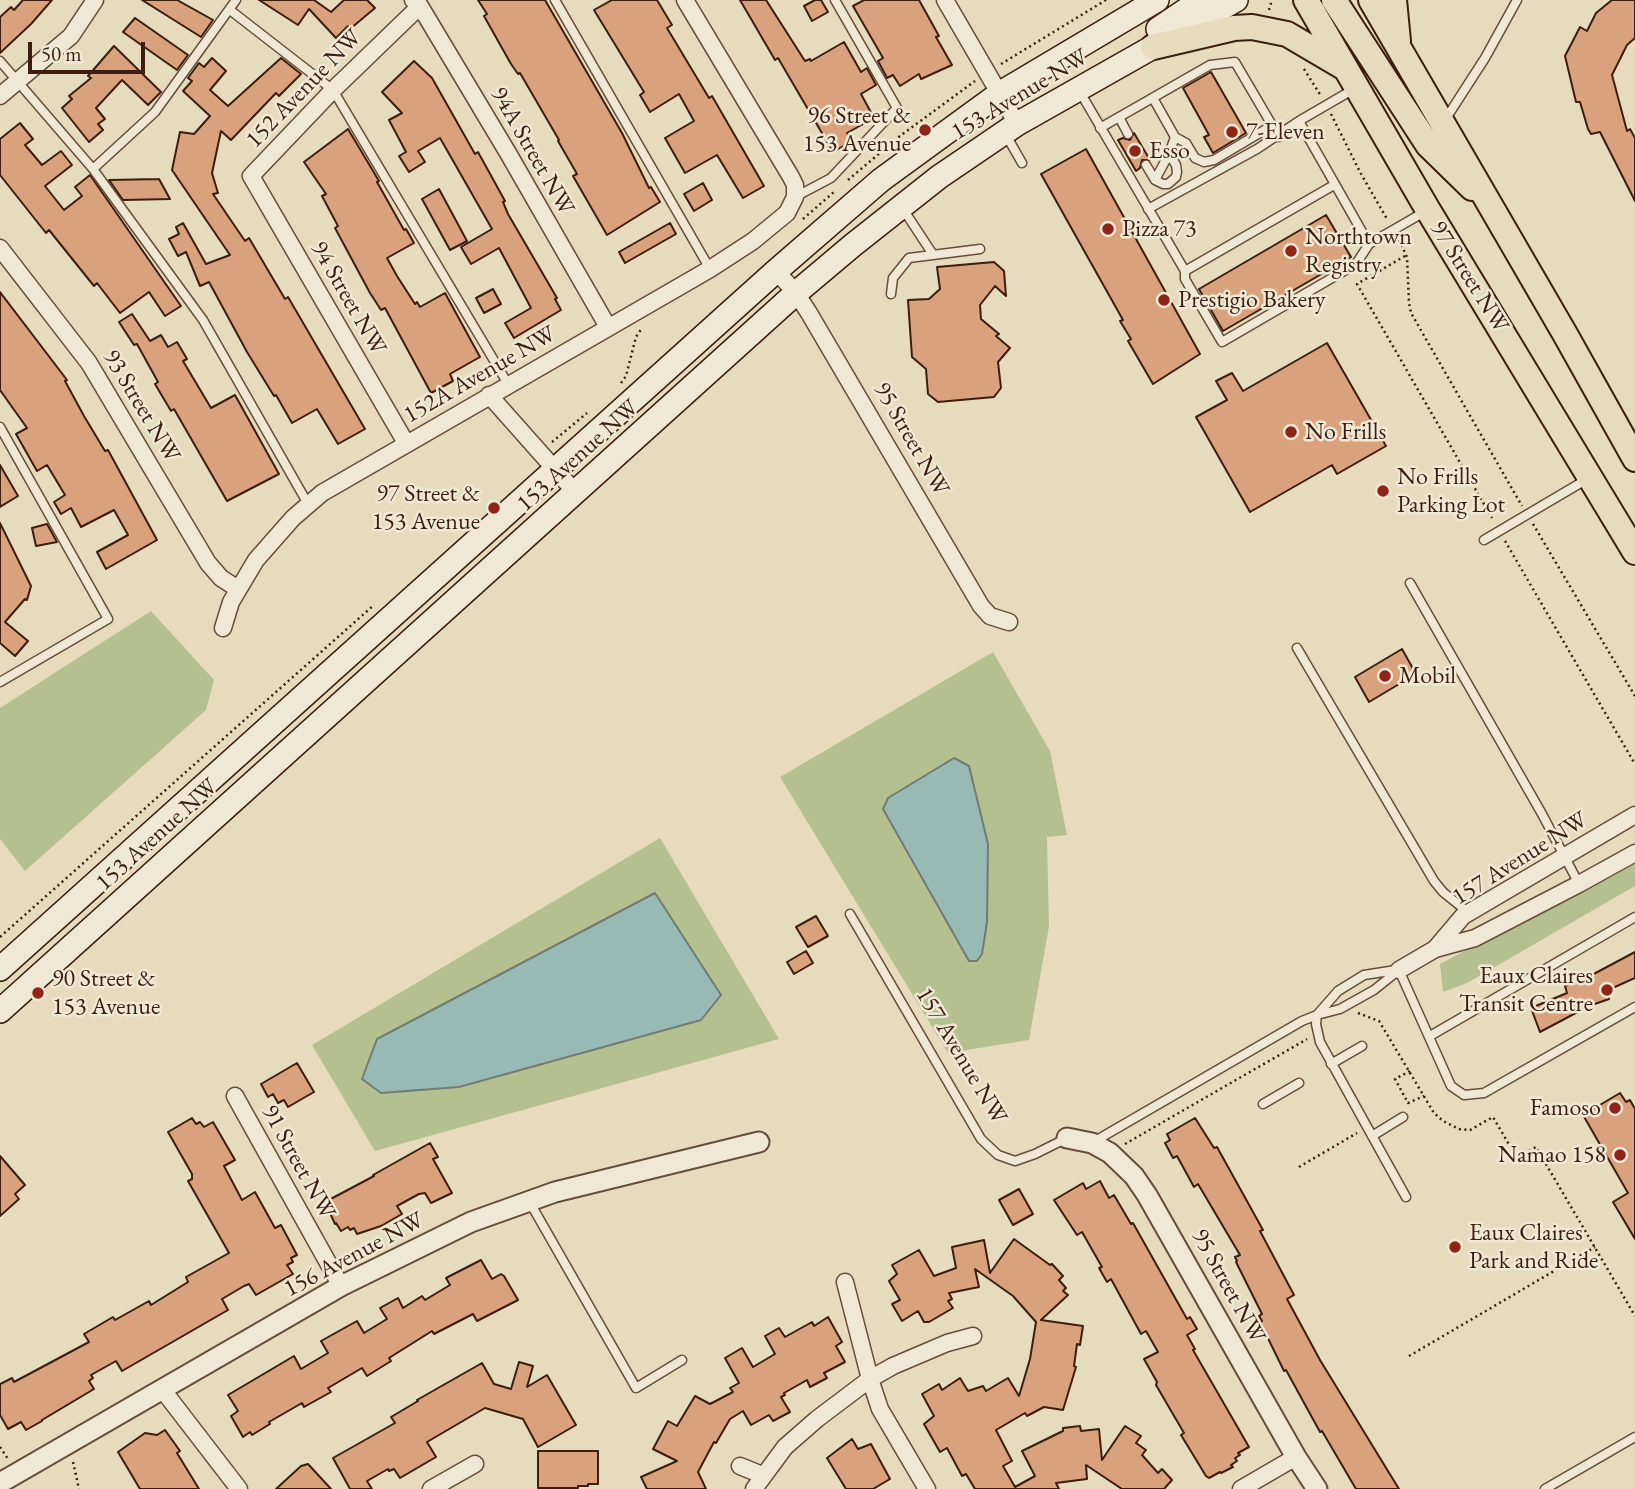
<!DOCTYPE html>
<html>
<head>
<meta charset="utf-8">
<style>
	body { margin:0 }
	#map { position:relative; width:1635px; height:1489px; overflow:hidden; background:#e6dcbd; font-family:"EB Garamond",serif }
	canvas { display:block }
	.scale { position:absolute; left:28px; top:42px; width:117px; height:32px; box-sizing:border-box; border:4px solid #3c1d0f; border-top:0; padding-left:9px; font-size:21px; line-height:24px; white-space:nowrap; color:#3c1d0f; -webkit-text-stroke:5px #efe8d4; paint-order:stroke }
</style>
</head>
<body>
<div id="map">
<canvas width="1635" height="1489"></canvas>
<div class="scale">50 m</div>
</div>
<script>
const c = document.querySelector('canvas').getContext('2d');
c.lineJoin = 'round';
function fill(path, color) { c.fillStyle = color; c.fill(path, 'evenodd'); }
const toPath = rows => new Path2D(rows.map(r => 'M' + r).join(''));
function strokePath(path, color, width, dash) { c.strokeStyle = color; c.lineWidth = width; c.lineCap = dash ? 'butt' : 'round'; c.setLineDash(dash || []); c.stroke(path); }
function drawText(font, color, halo, rows, align = 'center') {
  c.font = font + ' "EB Garamond",serif'; c.lineWidth = 5; c.setLineDash([]); c.textBaseline = 'middle'; c.strokeStyle = halo; c.fillStyle = color; for (const [text, x, y, turn = 0] of rows) {
    c.save(); c.translate(x, y); c.rotate((+turn || 0) * Math.PI / 180); c.textAlign = isNaN(turn) ? turn : align; if (halo) c.strokeText(text, 0, 0); c.fillText(text, 0, 0); c.restore();
  }
}
fill(toPath([
	[151,611,214,680,206,710,25,871,0,839,0,708],
	[993,652,1050,751,1067,835,1047,837,1049,926,1029,1040,948,1053,780,777],
	[660,838,779,1039,375,1151,312,1045],
	[1635,864,1635,886,1467,983,1443,992,1440,964,1544,909,1573,898]
]), '#b5c091');
const water = toPath([
	[954,758,969,766,988,844,987,922,982,954,977,961,969,961,883,809,888,798,954,758],
	[655,893,721,995,701,1020,459,1087,381,1093,362,1079,377,1039,655,893]
]);
fill(water, '#97bab5');
strokePath(water, '#737b73', 2);
const building = toPath([
	[23,0,52,0,31,24,0,53,0,17,11,7,14,10,23,0],
	[142,0,177,0,213,20,201,37,142,0],
	[259,0,314,0,331,12,344,0,367,0,375,8,350,29,348,26,336,38,309,9,298,25,259,0],
	[478,0,545,0,622,133,649,188,651,187,660,202,607,235,573,176,577,174,558,141,559,140,520,73,518,74,511,64,484,16,487,14,478,0],
	[612,0,657,0,672,25,667,28,709,98,712,96,764,186,743,198,717,155,685,173,665,138,694,121,679,94,650,112,640,95,644,92,594,10,612,0],
	[740,0,766,0,805,61,810,59,811,61,844,42,861,72,867,68,876,85,861,94,874,118,847,133,852,141,833,152,778,58,775,60,740,0],
	[815,0,821,0,828,12,812,21,804,6,815,0],
	[864,0,919,0,939,36,936,37,952,65,921,79,919,74,900,86,893,75,887,78,878,61,883,58,853,6,864,0],
	[1612,0,1635,0,1635,38,1627,45,1612,75,1627,131,1630,129,1635,138,1635,201,1600,132,1591,134,1588,129,1580,102,1576,102,1565,56,1580,27,1587,31,1596,13,1612,0],
	[135,18,188,55,177,70,123,32,135,18],
	[114,46,161,92,148,105,122,80,96,108,105,119,98,124,103,130,89,142,62,108,72,99,69,96,91,78,88,76,114,46],
	[212,58,226,71,210,90,228,106,281,58,301,74,279,96,276,93,231,140,221,131,212,173,218,193,213,194,245,241,249,238,285,299,288,297,365,429,338,444,317,409,292,423,276,395,274,396,247,352,209,282,200,286,186,252,178,256,169,239,179,234,176,227,183,223,206,264,230,255,172,170,180,132,194,134,210,116,183,91,192,81,188,78,199,63,204,67,212,58],
	[414,61,432,78,475,154,478,152,505,201,503,202,508,214,557,298,555,299,561,310,514,338,505,323,531,308,499,248,471,264,461,247,492,229,440,138,418,151,425,162,409,172,399,156,406,152,389,120,402,113,382,92,414,61],
	[1211,72,1246,133,1213,153,1204,137,1209,135,1183,88,1211,72],
	[20,123,33,139,25,145,42,165,61,151,72,165,45,186,64,210,82,196,75,187,90,175,181,306,165,316,149,292,120,313,97,283,94,286,49,230,46,233,0,175,0,139,20,123],
	[348,129,379,181,377,182,404,230,406,229,414,243,387,258,397,276,415,304,417,302,420,307,445,293,480,357,450,374,453,381,431,393,385,308,381,310,370,293,335,228,338,226,322,196,326,194,304,162,348,129],
	[1134,133,1150,160,1142,160,1140,168,1136,171,1118,140,1123,138,1130,140,1134,133],
	[1086,149,1200,354,1153,384,1128,341,1131,339,1120,321,1123,320,1041,174,1086,149],
	[159,179,170,199,123,200,109,180,159,179],
	[703,183,712,200,694,211,684,194,703,183],
	[439,189,467,241,450,250,422,199,439,189],
	[1326,215,1351,257,1223,331,1199,289,1326,215],
	[670,223,676,234,625,263,619,252,670,223],
	[994,262,1004,271,1006,296,995,286,980,305,981,319,999,334,996,336,1010,348,998,362,1001,388,994,397,938,402,928,394,926,369,912,357,908,300,929,299,940,289,937,267,994,262],
	[493,289,501,304,484,313,476,298,493,289],
	[0,292,67,380,65,381,84,416,105,451,108,450,157,540,106,569,97,552,128,535,114,510,81,527,71,508,61,514,54,502,65,495,47,465,37,471,16,434,27,428,0,390,0,292],
	[132,314,150,341,161,335,168,347,177,342,187,359,183,361,211,408,235,395,279,474,227,501,174,409,171,411,155,384,158,382,137,344,134,345,119,322,132,314],
	[1327,343,1386,446,1337,474,1332,465,1250,512,1196,417,1227,400,1216,381,1232,373,1243,391,1327,343],
	[0,465,18,496,0,507,0,465],
	[0,523,31,586,27,600,25,599,5,622,28,641,15,656,0,643,0,523],
	[47,524,57,542,36,546,32,528,47,524],
	[1402,649,1416,674,1369,702,1355,677,1402,649],
	[816,916,828,936,808,947,796,927,816,916],
	[806,951,813,963,794,974,787,962,806,951],
	[1635,952,1635,978,1606,991,1609,999,1589,1006,1540,1032,1531,1008,1567,993,1565,986,1588,977,1635,952],
	[297,1063,314,1092,288,1107,284,1100,278,1103,273,1094,268,1097,261,1084,297,1063],
	[1620,1093,1626,1102,1630,1100,1635,1109,1635,1239,1613,1202,1628,1193,1583,1115,1620,1093],
	[192,1118,196,1124,200,1122,204,1127,213,1122,235,1160,224,1166,242,1200,255,1192,275,1228,281,1225,297,1255,291,1258,293,1262,287,1265,293,1274,256,1295,249,1284,244,1286,222,1299,228,1310,122,1371,116,1361,91,1375,93,1378,89,1381,94,1389,42,1420,42,1421,26,1430,21,1422,8,1429,0,1415,0,1384,12,1378,14,1382,89,1342,84,1334,113,1317,115,1320,149,1301,151,1305,188,1282,186,1277,229,1253,188,1181,192,1179,192,1174,168,1132,192,1118],
	[1195,1118,1214,1148,1217,1147,1263,1230,1260,1231,1294,1295,1287,1299,1320,1360,1399,1489,1356,1489,1322,1431,1320,1432,1286,1370,1284,1371,1260,1322,1262,1321,1259,1316,1262,1314,1236,1262,1237,1261,1235,1257,1240,1255,1198,1184,1194,1187,1177,1156,1173,1158,1165,1143,1170,1140,1167,1134,1195,1118],
	[430,1143,438,1157,433,1159,452,1193,431,1203,425,1193,419,1194,397,1206,402,1214,381,1226,357,1234,354,1228,350,1230,348,1227,341,1231,336,1223,335,1224,325,1202,374,1176,373,1175,430,1143],
	[0,1156,25,1185,15,1194,19,1199,0,1216,0,1156],
	[1100,1181,1109,1198,1114,1195,1131,1224,1133,1223,1187,1319,1190,1317,1197,1329,1187,1335,1195,1349,1193,1350,1249,1447,1238,1453,1240,1455,1235,1458,1237,1461,1231,1465,1233,1467,1221,1473,1220,1472,1209,1478,1206,1476,1181,1435,1184,1433,1156,1385,1157,1382,1144,1359,1158,1352,1146,1331,1141,1334,1111,1279,1107,1282,1099,1268,1102,1267,1082,1232,1077,1235,1054,1200,1083,1183,1086,1189,1100,1181],
	[1019,1189,1033,1214,1013,1225,999,1200,1019,1189],
	[1014,1239,1050,1265,1052,1264,1063,1276,1059,1280,1066,1288,1063,1291,1068,1295,1041,1320,1083,1326,1080,1345,1077,1344,1074,1366,1076,1367,1063,1410,1044,1407,1027,1416,1025,1413,996,1430,1012,1461,1003,1466,1015,1487,1035,1476,1022,1451,1063,1431,1063,1428,1080,1426,1081,1431,1099,1429,1102,1460,1125,1426,1141,1436,1136,1443,1146,1450,1142,1455,1158,1473,1162,1469,1172,1480,1164,1489,1122,1489,1086,1465,1087,1479,1056,1483,1059,1489,975,1489,966,1474,962,1476,947,1448,940,1452,924,1424,934,1416,922,1394,939,1384,942,1390,960,1378,968,1391,983,1386,986,1391,1008,1378,1019,1396,1030,1359,1036,1322,1013,1296,975,1269,979,1287,949,1293,952,1299,948,1301,953,1308,929,1322,924,1322,918,1311,902,1321,892,1304,900,1300,889,1281,897,1274,892,1265,919,1250,934,1276,956,1268,952,1247,984,1240,990,1273,1014,1239],
	[481,1260,492,1279,501,1274,504,1276,518,1300,477,1321,473,1314,434,1334,432,1331,389,1358,391,1361,367,1376,362,1368,328,1388,331,1392,304,1407,302,1403,269,1422,270,1424,252,1435,250,1432,243,1437,231,1416,238,1411,228,1395,294,1356,301,1369,328,1353,321,1341,357,1321,364,1333,387,1319,380,1308,398,1298,403,1308,422,1296,425,1300,450,1285,446,1278,481,1260],
	[828,1317,842,1342,836,1346,845,1362,824,1373,827,1378,810,1387,807,1380,784,1393,785,1395,781,1397,790,1412,773,1421,769,1415,751,1425,743,1411,730,1419,716,1443,714,1442,698,1472,706,1489,647,1489,641,1477,677,1461,653,1449,668,1421,677,1426,695,1396,710,1404,733,1392,730,1388,739,1383,725,1358,742,1348,753,1367,775,1354,765,1336,779,1328,785,1337,812,1322,814,1326,828,1317],
	[519,1362,533,1366,527,1387,547,1375,576,1425,538,1447,523,1419,485,1408,427,1442,436,1457,400,1478,394,1469,389,1471,388,1469,367,1481,372,1489,350,1489,333,1458,395,1423,391,1417,418,1401,417,1400,482,1363,494,1384,511,1389,519,1362],
	[165,1430,180,1451,177,1453,199,1489,140,1489,118,1452,145,1433,157,1435,165,1430],
	[852,1439,858,1449,871,1444,890,1479,873,1489,846,1489,827,1458,852,1439],
	[538,1451,598,1451,598,1484,588,1484,588,1486,578,1486,578,1488,538,1488,538,1451],
	[308,1464,331,1489,276,1489,301,1466,308,1464]
]);
fill(building, '#daa17d');
strokePath(building, '#3c1d0f', 2);
const service = toPath([
	[555,0,710,269],
	[230,10,333,90,508,384],
	[0,61,93,169,203,320,308,504],
	[1080,92,1185,271,1334,185],
	[1153,98,1175,137,1186,143,1195,158,1204,162,1214,160,1273,125],
	[1119,117,1128,134],
	[1445,120,1485,58,1517,0],
	[1299,121,1369,244,1426,211],
	[1100,128,1210,65,1235,62,1279,137],
	[1006,135,1022,163],
	[1146,165,1155,180,1163,184,1168,184,1176,177,1177,172,1176,165,1169,154],
	[93,169,155,112,236,0],
	[1155,180,1169,154,1175,137],
	[795,197,831,178,897,108,835,0],
	[903,209,932,253],
	[1148,209,1257,149,1299,121,1354,89],
	[1185,271,1185,279,1222,342,1356,264,1369,244],
	[891,294,893,278,909,258,980,249],
	[0,427,108,619,0,682],
	[1484,540,1589,478],
	[1410,583,1542,814,1579,884],
	[1297,648,1434,881,1443,892,1469,913],
	[850,914,981,1139,998,1155,1015,1161,1035,1154,1067,1138],
	[1399,970,1451,1086,1464,1095,1484,1093,1635,1007],
	[1317,1015,1316,1024,1320,1042,1406,1197],
	[1317,1015,1338,991,1364,975,1396,970],
	[1430,1036,1635,917],
	[1331,1064,1362,1046],
	[1263,1104,1299,1083],
	[1372,1136,1403,1117],
	[1095,1141,1302,1021,1317,1015,1340,1009,1374,990,1399,970],
	[529,1201,636,1388,682,1360],
	[1545,1489,1635,1437]
]);
const minor = toPath([
	[413,0,420,6,508,153,608,327],
	[945,0,1017,124],
	[0,96,71,36,95,0],
	[0,248,89,363,208,563,221,578,238,589],
	[776,271,796,293,809,313,981,606,990,616,1009,622],
	[489,395,576,493],
	[406,443,251,176,333,90,420,6],
	[223,628,231,602,256,560,293,518,322,493,710,269,753,241,787,213,795,197,795,185,791,177,685,0],
	[1435,949,1463,916,1635,815],
	[1399,970,1435,949,1475,938,1579,884,1635,853],
	[235,1096,341,1286],
	[845,1282,870,1379,880,1409,927,1489],
	[162,1389,239,1489],
	[740,1466,762,1475],
	[431,1489,475,1464],
	[754,1489,785,1447,817,1419,870,1379,893,1366,947,1343,973,1336],
	[1241,1489,1296,1457]
]);
const tertiary = toPath([
	[1067,1138,1092,1143,1110,1153,1134,1176,1147,1195,1296,1457,1317,1489],
	[0,1483,341,1286,471,1222,555,1192,759,1142]
]);
const secondary = toPath([
	[1158,29,1201,0],
	[0,969,776,271,881,180,999,94,1157,0],
	[0,1011,796,293,853,245,939,177,1017,124,1236,0]
]);
const primary = toPath([
	[1306,0,1428,210,1635,552],
	[1334,0,1428,145,1472,188],
	[1371,0,1565,334,1635,459],
	[1394,0,1398,41],
	[1153,47,1234,28,1252,27,1287,34,1343,67]
]);
strokePath(service, '#664d3a', 11);
strokePath(minor, '#664d3a', 19);
strokePath(tertiary, '#664d3a', 23);
strokePath(secondary, '#3c1d0f', 26);
strokePath(primary, '#3c1d0f', 28);
strokePath(toPath([
	[1269,10,1272,0],
	[1001,64,1106,0],
	[1304,69,1321,96],
	[1331,114,1360,172,1387,219],
	[848,180,900,136,975,81],
	[803,219,835,191],
	[1399,240,1407,257,1409,303,1411,313,1522,506],
	[1405,256,1357,284,1492,518],
	[621,383,626,376,636,337,642,328],
	[552,442,587,413],
	[1533,524,1635,696],
	[1505,541,1635,764],
	[0,937,374,605],
	[1358,1013,1379,1021,1434,1113,1443,1121,1459,1129,1470,1130,1493,1117,1517,1158,1536,1147,1635,1316],
	[1410,1071,1395,1079,1408,1103,1424,1096],
	[1125,1144,1307,1039],
	[1299,1167,1357,1133],
	[1409,1356,1595,1247],
	[0,1447,8,1459],
	[73,1462,79,1489]
]), '#3c1d0f', 2.5, [2, 3.5]);
strokePath(service, '#efe8d4', 8);
strokePath(minor, '#efe8d4', 16);
strokePath(tertiary, '#efe8d4', 19);
strokePath(secondary, '#efe8d4', 23);
strokePath(primary, '#e6dcbd', 24);
for (const [x, y, r, color] of [
	[925,130,7,"#8f2418"],
	[1232,132,7,"#8f2418"],
	[1135,151,7,"#8f2418"],
	[1108,229,7,"#8f2418"],
	[1291,251,7,"#8f2418"],
	[1164,300,7,"#8f2418"],
	[1291,432,7,"#8f2418"],
	[1383,491,7,"#8f2418"],
	[494,508,7,"#8f2418"],
	[1385,676,7,"#8f2418"],
	[1607,990,7,"#8f2418"],
	[38,993,7,"#8f2418"],
	[1615,1108,7,"#8f2418"],
	[1620,1155,7,"#8f2418"],
	[1455,1247,7,"#8f2418"]
]) { const dot = new Path2D(); dot.arc(x, y, r, 0, 2 * Math.PI); c.fillStyle = color; c.fill(dot); strokePath(dot, '#efe8d4', 2.5); }
drawText('24px', '#3c1d0f', '#efe8d4', [
	["152 Avenue NW",304,89,-46],
	["153 Avenue NW",1020,95,-31],
	["94A Street NW",532,151,60],
	["97 Street NW",1469,277,58],
	["94 Street NW",348,298,60],
	["152A Avenue NW",480,375,-30],
	["93 Street NW",141,406,59],
	["95 Street NW",911,439,60],
	["153 Avenue NW",578,456,-42],
	["153 Avenue NW",157,835,-42],
	["157 Avenue NW",1520,859,-32],
	["157 Avenue NW",961,1056,59],
	["91 Street NW",298,1162,61],
	["156 Avenue NW",354,1255,-28],
	["95 Street NW",1228,1286,61]
]);
drawText('24px', '#3c1d0f', '#efe8d4', [
	["96 Street &",911,116,"right"],
	["153 Avenue",911,144,"right"],
	["7-Eleven",1246,132],
	["Esso",1149,151],
	["Pizza 73",1122,229],
	["Northtown",1305,237],
	["Registry",1305,265],
	["Prestigio Bakery",1178,300],
	["No Frills",1305,432],
	["No Frills",1397,477],
	["Parking Lot",1397,505],
	["97 Street &",480,494,"right"],
	["153 Avenue",480,522,"right"],
	["Mobil",1399,676],
	["Eaux Claires",1593,976,"right"],
	["Transit Centre",1593,1004,"right"],
	["90 Street &",52,979],
	["153 Avenue",52,1007],
	["Famoso",1601,1108,"right"],
	["Namao 158",1606,1155,"right"],
	["Eaux Claires",1469,1233],
	["Park and Ride",1469,1261]
], 'left');
</script>
</body>
</html>
